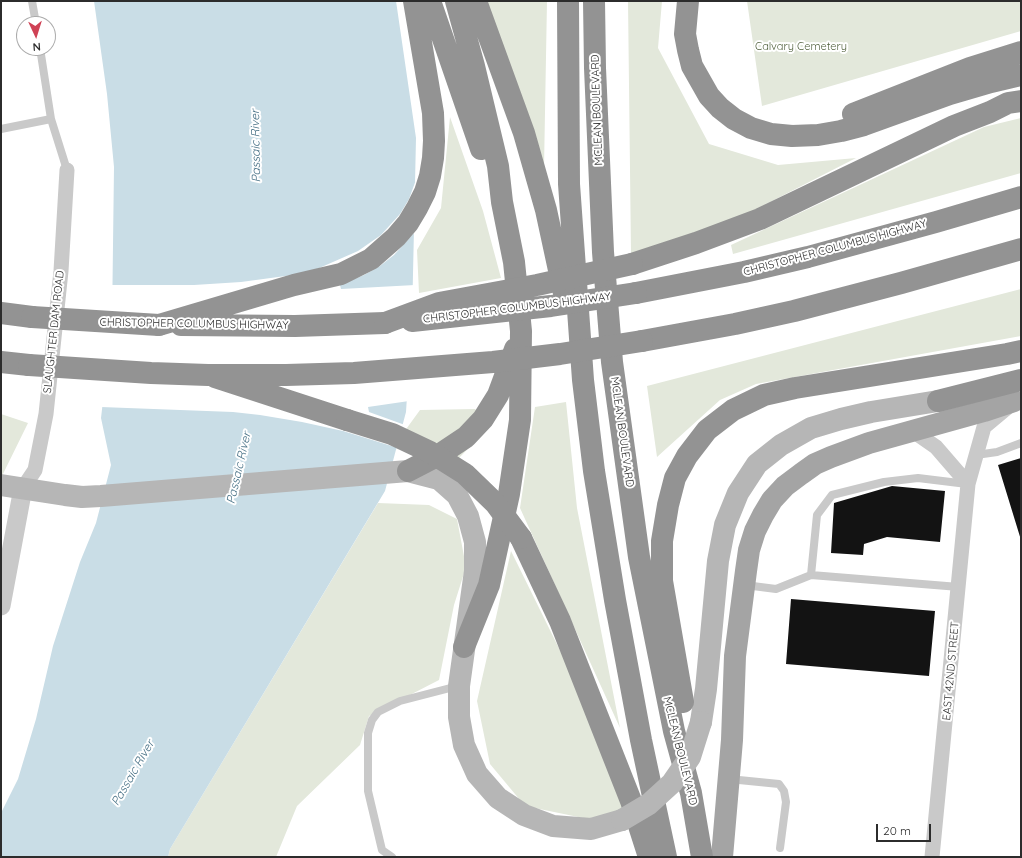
<!DOCTYPE html>
<html>
<head>
<meta charset="utf-8">
<style>
	body { margin:0 }
	#map { position:relative; width:1022px; height:858px; overflow:hidden; background:#fff; font-family:Quicksand,sans-serif }
	canvas { display:block }
	.frame { position:absolute; inset:0; border:2px solid #2c2c2c; pointer-events:none }
	.north { position:absolute; left:16px; top:16px; width:40px; height:40px; box-sizing:border-box; background:#fff; border:1px solid #ababab; border-radius:50%; rotate:176deg; font-size:11px; font-weight:700; line-height:16px; text-align:center; color:#2c2c2c }
	.north::after { content:''; display:block; margin:auto; width:14px; height:18px; background:#cf4255; clip-path:polygon(50% 0,100% 100%,50% 72%,0 100%) }
	.scale { position:absolute; left:876px; top:824px; width:55px; height:18px; box-sizing:border-box; border:2px solid #2c2c2c; border-top:0; padding-left:5px; font-size:12px; line-height:14px; white-space:nowrap; color:#2c2c2c; -webkit-text-stroke:3px #fff; paint-order:stroke }
</style>
</head>
<body>
<div id="map">
<canvas width="1022" height="858"></canvas>
<div class="frame"></div>
<div class="north">N</div>
<div class="scale">20 m</div>
</div>
<script>
const c = document.querySelector('canvas').getContext('2d');
c.lineJoin = 'round';
function fill(path, color) { c.fillStyle = color; c.fill(path, 'evenodd'); }
const toPath = rows => new Path2D(rows.map(r => 'M' + r).join(''));
function strokePath(path, color, width, dash) { c.strokeStyle = color; c.lineWidth = width; c.lineCap = dash ? 'butt' : 'round'; c.setLineDash(dash || []); c.stroke(path); }
function drawText(font, color, halo, rows, align = 'center') {
  c.font = font + ' Quicksand,sans-serif'; c.lineWidth = 4; c.setLineDash([]); c.textBaseline = 'middle'; c.strokeStyle = halo; c.fillStyle = color; for (const [text, x, y, turn = 0] of rows) {
    c.save(); c.translate(x, y); c.rotate((+turn || 0) * Math.PI / 180); c.textAlign = isNaN(turn) ? turn : align; if (halo) c.strokeText(text, 0, 0); c.fillText(text, 0, 0); c.restore();
  }
}
fill(toPath([
	[486,1,547,1,544,168],
	[628,1,662,1,658,48,709,144,778,165,856,158,731,222,631,254],
	[747,1,1021,1,1021,31,762,106],
	[450,117,483,211,501,278,419,293,417,250,441,208],
	[1021,118,1021,173,733,254,731,245,984,127],
	[1021,289,1021,336,756,384,720,400,657,457,647,386],
	[566,402,577,508,620,728,520,508,535,407],
	[475,409,490,426,458,459,404,432,420,410],
	[1,414,28,423,2,476,1,476],
	[378,503,429,505,457,519,466,567,454,605,439,680,369,716,360,745,297,806,276,857,168,857,170,849],
	[511,551,580,691,627,809,588,819,525,806,490,764,477,701]
]), '#e3e8db');
fill(toPath([
	[94,1,396,1,416,138,412,319,406,412,385,491,170,849,168,857,1,857,1,813,18,779,36,719,53,646,80,562,96,523,111,465,101,418,112,323,114,167,107,94]
]), '#c9dde6');
fill(toPath([
	[417,177,416,231,394,255,380,266,364,275,340,285,341,289,415,285,414,320,409,401,368,407,369,412,405,425,398,448,343,431,302,422,260,415,233,412,101,407,110,323,110,285,194,285,241,282,293,275,317,269,358,251,381,235,400,214,409,199]
]), '#fff');
fill(toPath([
	[1021,458,1021,540,998,465],
	[892,486,945,491,940,542,887,537,864,544,863,555,831,553,834,503],
	[791,599,935,611,929,676,786,664]
]), '#131313');
strokePath(toPath([
	[32,1,36,24],
	[40,48,51,119,67,170],
	[1,129,51,119],
	[976,455,997,452,1021,443],
	[811,575,817,515,832,495,884,482,918,478,967,484],
	[745,585,776,589,811,575,959,587],
	[729,779,779,784,784,791,786,802,780,848],
	[392,857,382,850,368,791,368,733,372,720,378,712,400,701,458,686]
]), '#c9c9c9', 8);
strokePath(toPath([
	[913,431,936,447,968,484],
	[23,488,35,470,46,414,61,271,67,170],
	[932,857,968,484,984,427,1008,407]
]), '#c9c9c9', 15);
strokePath(toPath([
	[1,606,23,488]
]), '#c9c9c9', 19);
strokePath(toPath([
	[1,485,65,495,82,497,101,496,408,471,439,479,457,495,468,516,475,542,475,571,459,686,459,717,464,745,477,774,498,798,524,815,553,826,591,829,622,820],
	[701,722,706,689,718,561,725,525,738,493,757,464,781,445,811,428,841,419,871,412,938,401,956,401]
]), '#b6b6b6', 22);
strokePath(toPath([
	[722,857,732,740,735,656,746,571,749,550,755,531,763,515,772,500,785,486,801,474,815,464,831,457,869,443,984,411,1014,401]
]), '#a4a4a4', 22);
strokePath(toPath([
	[430,1,481,149],
	[456,1,474,66,498,166,502,202,514,262,521,331,520,420,509,494,489,585,464,647],
	[476,1,524,133,546,210,565,298],
	[568,1,569,184,583,380,594,471,615,600,641,740,666,857],
	[594,1,595,68,603,252,612,362,639,557,674,731,691,793,702,857],
	[688,1,685,34,688,50,692,66,709,96,720,108,734,119,751,128,771,134,792,136,818,135,841,131,864,125,950,94,991,82,1021,75],
	[853,114,970,68,1021,52],
	[632,264,696,243,760,219,954,126,990,112,1008,103,1021,101],
	[636,293,744,272,808,257,936,222,1021,197],
	[1,313,32,317],
	[159,325,294,285,341,274,371,259,396,237,408,223,417,208,425,192,430,176,433,158,434,141,433,113,414,1],
	[181,325,295,326,385,323],
	[642,341,735,324,794,311,901,283,1021,249],
	[1,362,29,365],
	[215,377,347,420],
	[938,401,1021,380],
	[408,471,439,455,466,437,483,419,498,395,515,349],
	[521,538,560,621,631,801,649,857],
	[683,702,662,581,662,541,668,505,675,478,687,456,707,430,733,410,764,395,795,388,1007,354,1021,351]
]), '#939393', 22);
strokePath(toPath([
	[622,820,649,804,672,783,690,757,701,722]
]), '#b6b6b6', 22);
strokePath(toPath([
	[32,317,159,325],
	[412,321,551,306,636,293],
	[385,323,439,303,537,285,632,264],
	[29,365,151,373,208,375,286,375,354,373,493,362,560,354,642,341],
	[347,420,392,434,430,452,465,474,495,503,521,538]
]), '#939393', 22);
drawText('11px', '#52623f', '#fff', [
	["Calvary Cemetery",801,47]
]);
drawText('11px', '#2c2c2c', '#fff', [
	["MCLEAN BOULEVARD",597,110,-92],
	["CHRISTOPHER COLUMBUS HIGHWAY",835,248,-15],
	["CHRISTOPHER COLUMBUS HIGHWAY",517,308,-7],
	["CHRISTOPHER COLUMBUS HIGHWAY",194,324,1],
	["SLAUGHTER DAM ROAD",54,332,-84],
	["MCLEAN BOULEVARD",622,432,82],
	["EAST 42ND STREET",951,671,-85],
	["MCLEAN BOULEVARD",680,751,76]
]);
drawText('italic 12px', '#456f84', '#fff', [
	["Passaic River",256,146,-91],
	["Passaic River",239,468,-77],
	["Passaic River",133,773,-60]
]);
</script>
</body>
</html>
